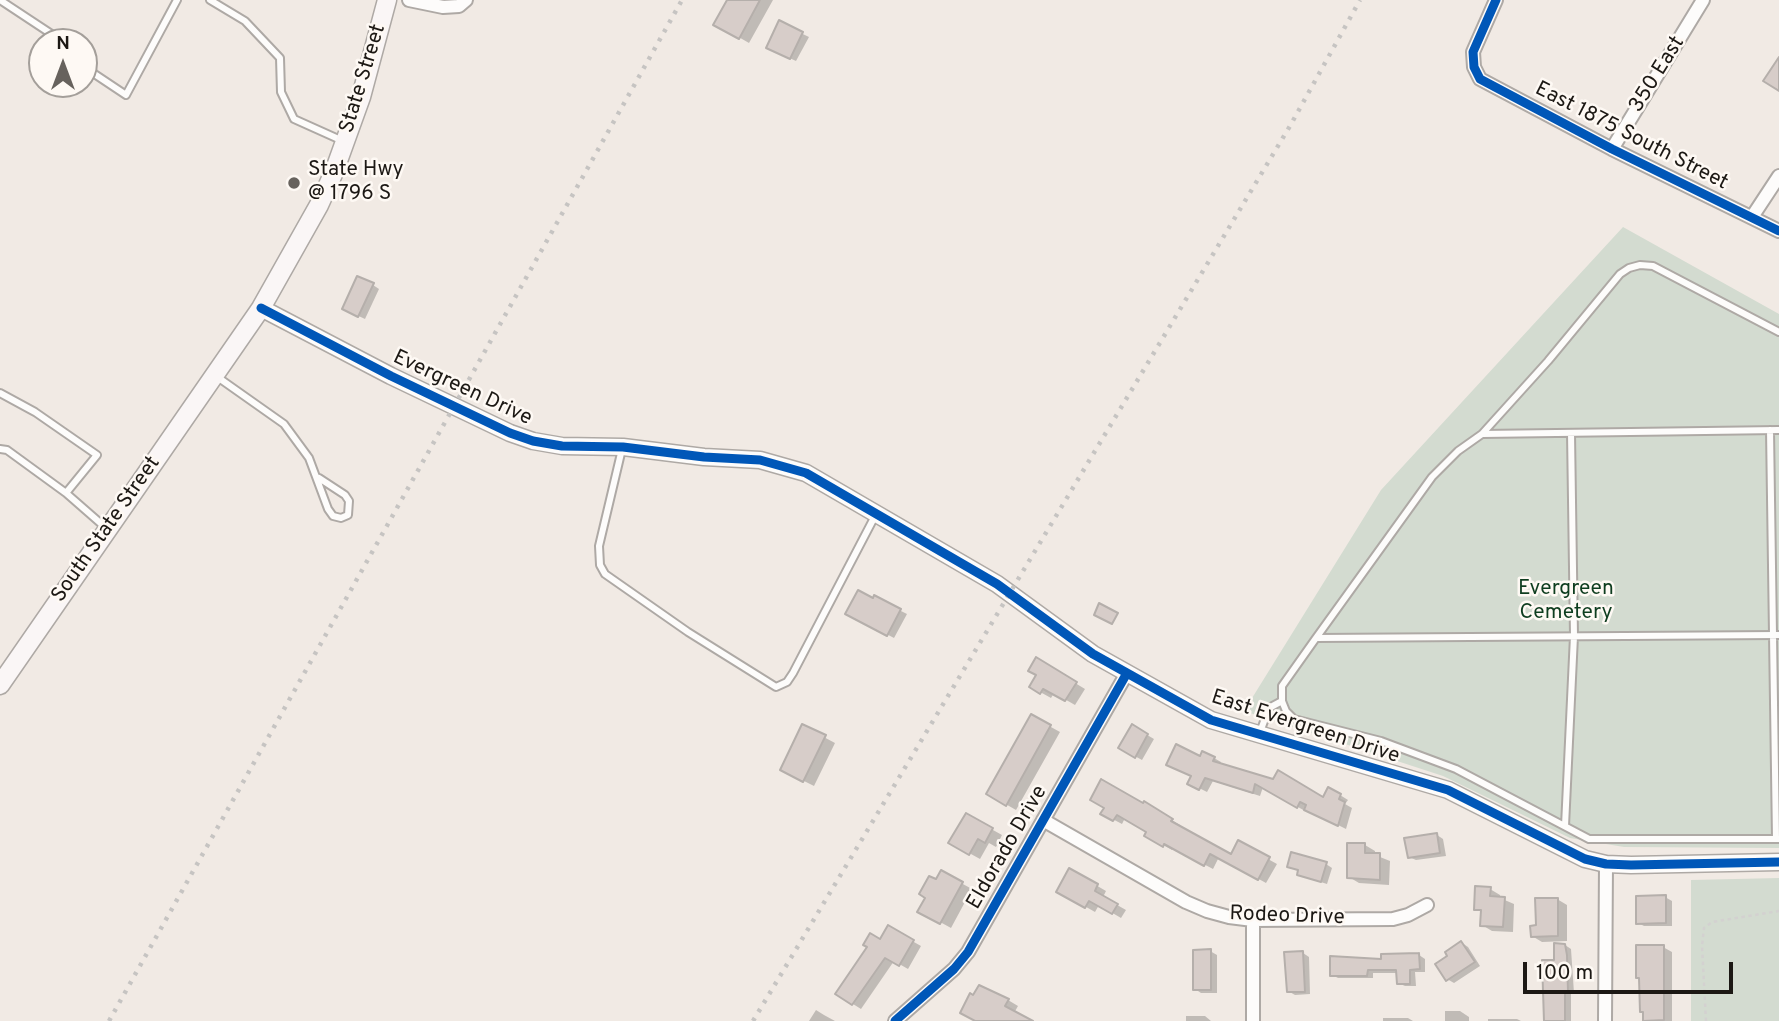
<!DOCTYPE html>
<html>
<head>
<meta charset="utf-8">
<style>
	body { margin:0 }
	#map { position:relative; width:1779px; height:1021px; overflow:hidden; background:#f1eae4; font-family:Overpass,sans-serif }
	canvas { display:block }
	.north { position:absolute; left:28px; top:28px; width:70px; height:70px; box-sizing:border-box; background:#fef9f4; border:2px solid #a49f9a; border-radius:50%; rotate:0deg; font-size:19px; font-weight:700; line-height:28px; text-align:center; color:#1c1814 }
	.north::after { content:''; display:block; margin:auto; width:24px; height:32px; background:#67625d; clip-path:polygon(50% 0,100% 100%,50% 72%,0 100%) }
	.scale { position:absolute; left:1523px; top:962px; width:210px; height:32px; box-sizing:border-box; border:4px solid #1c1814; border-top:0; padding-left:9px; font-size:21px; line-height:24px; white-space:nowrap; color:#1c1814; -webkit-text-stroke:5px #fef9f4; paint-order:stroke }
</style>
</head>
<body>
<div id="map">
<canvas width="1779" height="1021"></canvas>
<div class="north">N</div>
<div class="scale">100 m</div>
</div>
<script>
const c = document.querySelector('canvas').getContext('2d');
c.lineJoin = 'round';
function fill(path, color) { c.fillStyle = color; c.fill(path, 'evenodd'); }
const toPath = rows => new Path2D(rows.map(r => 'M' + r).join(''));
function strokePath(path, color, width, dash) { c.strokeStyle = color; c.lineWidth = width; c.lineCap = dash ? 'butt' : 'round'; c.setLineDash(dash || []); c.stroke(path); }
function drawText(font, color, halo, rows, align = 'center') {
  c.font = font + ' Overpass,sans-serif'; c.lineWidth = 5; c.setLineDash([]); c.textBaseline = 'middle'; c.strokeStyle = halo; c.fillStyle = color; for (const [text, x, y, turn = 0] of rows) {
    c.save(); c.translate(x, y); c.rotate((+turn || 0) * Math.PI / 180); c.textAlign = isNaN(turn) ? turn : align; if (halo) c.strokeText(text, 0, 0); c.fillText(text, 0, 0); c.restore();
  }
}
fill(toPath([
	[1623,227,1779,314,1779,848,1624,847,1570,838,1443,776,1244,711,1381,490],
	[1779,878,1779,1021,1691,1021,1691,880]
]), '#d3dbd0');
fill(toPath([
	[729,0,773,0,749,43,716,24],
	[780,23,809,37,796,61,774,51],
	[373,285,379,289,365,319,350,312],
	[875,598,907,614,894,638,847,613],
	[1037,660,1085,689,1075,705,1054,693,1051,698,1031,687,1039,675],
	[1031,716,1060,732,1016,810,988,794],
	[803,726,835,743,814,786,792,775],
	[1132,726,1154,739,1142,760,1120,748],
	[1201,758,1214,758,1221,762,1220,765,1324,799,1340,795,1348,800,1345,804,1352,808,1346,829,1306,809,1305,811,1263,787,1260,796,1213,781,1207,792,1189,783],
	[1145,804,1180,825,1179,827,1232,856,1239,843,1277,864,1266,883,1219,857,1213,869,1173,848,1172,850,1163,845,1148,832,1125,818,1122,824,1103,814],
	[966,815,1002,835,996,847,989,843,980,859,951,843],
	[1437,835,1443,839,1446,856,1416,860,1409,857],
	[1365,845,1375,851,1375,855,1390,861,1389,885,1359,883,1349,877],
	[1326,864,1332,868,1327,884,1305,877,1300,871,1289,866],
	[1070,870,1106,891,1103,897,1126,910,1121,918,1099,905,1095,912,1058,891],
	[941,872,972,889,951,928,920,911],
	[1490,889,1500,895,1500,898,1514,904,1513,932,1492,931,1482,925,1482,912,1476,909],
	[1665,897,1672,901,1672,926,1644,926,1638,923],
	[1557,899,1567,905,1567,941,1542,942,1532,936],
	[889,928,921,946,908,969,894,961,861,1009,853,1004,870,947,881,941],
	[1462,943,1468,947,1480,966,1454,983,1447,979],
	[1565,945,1571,949,1574,993,1571,993,1571,1021,1545,1021,1555,962],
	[1663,947,1672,952,1672,1021,1647,1021,1644,1013,1641,1011],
	[1210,951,1217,955,1217,993,1201,993,1195,989],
	[1303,953,1309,957,1310,994,1295,995,1288,991],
	[1419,955,1425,959,1425,972,1415,972,1416,986,1405,986,1398,983,1398,973,1373,973,1373,978,1338,978,1332,975],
	[1008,1000,1018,1006,1014,1013,1029,1021,978,1021],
	[816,1010,824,1015,835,1021,809,1021],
	[1445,1011,1460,1011,1469,1017,1469,1021,1445,1021],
	[1186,1016,1205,1016,1211,1021,1186,1021],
	[1383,1018,1408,1018,1413,1021,1383,1021],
	[1488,1019,1517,1019,1521,1021,1488,1021]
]), '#0003');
const building = toPath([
	[727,0,760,0,739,39,713,25,727,0],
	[779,20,803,32,790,59,766,48,779,20],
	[1779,57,1779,91,1763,81,1779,57],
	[357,276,374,283,358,317,342,309,357,276],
	[858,590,873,598,874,595,901,609,887,636,845,614,858,590],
	[1099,603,1118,613,1112,624,1094,615,1099,603],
	[1036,657,1077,682,1065,701,1043,689,1040,694,1029,687,1036,675,1028,671,1036,657],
	[1031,714,1051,725,1006,806,986,794,1031,714],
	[802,724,826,735,803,782,780,770,802,724],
	[1132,724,1148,734,1135,758,1118,748,1132,724],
	[1176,744,1200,756,1202,751,1215,757,1213,761,1273,779,1278,770,1323,797,1328,787,1341,794,1339,799,1345,802,1338,826,1304,810,1306,805,1300,802,1297,808,1255,784,1253,793,1205,778,1199,790,1187,784,1191,776,1166,765,1176,744],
	[1101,779,1143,803,1144,801,1173,819,1171,821,1231,854,1238,840,1270,857,1258,880,1210,854,1204,866,1164,844,1163,847,1144,836,1146,832,1117,815,1113,821,1100,814,1104,808,1090,800,1101,779],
	[966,813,993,828,985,843,978,839,969,855,948,843,966,813],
	[1437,833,1440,853,1408,858,1404,838,1437,833],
	[1347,843,1365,843,1365,853,1380,853,1380,880,1347,878,1347,843],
	[1291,852,1327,862,1321,882,1297,875,1298,870,1287,867,1291,852],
	[1069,868,1098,884,1095,891,1118,904,1112,914,1089,901,1085,908,1056,892,1069,868],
	[941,870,963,882,940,924,917,912,925,898,919,894,929,876,936,879,941,870],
	[1475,886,1491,887,1490,896,1505,897,1503,927,1480,926,1481,910,1474,910,1475,886],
	[1666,895,1666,923,1636,924,1636,896,1666,895],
	[1535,898,1558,898,1558,936,1531,937,1530,926,1536,925,1535,898],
	[888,925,914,940,899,966,885,958,852,1005,835,994,867,947,863,945,870,933,880,939,888,925],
	[1461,941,1475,962,1446,981,1435,964,1447,956,1445,952,1461,941],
	[1554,943,1565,944,1567,955,1568,991,1565,991,1565,1021,1544,1021,1542,960,1554,960,1554,943],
	[1636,945,1664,945,1664,1020,1643,1021,1643,1012,1640,1012,1639,978,1636,978,1636,945],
	[1211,949,1211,990,1193,990,1193,950,1211,949],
	[1303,951,1305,992,1287,992,1284,952,1303,951],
	[1419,953,1420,969,1410,970,1410,984,1397,984,1396,970,1368,970,1367,976,1330,976,1330,956,1381,959,1381,954,1419,953],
	[979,985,1009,999,1005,1006,1033,1021,975,1021,960,1013,970,993,973,995,979,985]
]);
fill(building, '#d7cdc9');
strokePath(building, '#b5afab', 2);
const service = toPath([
	[0,0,53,35,60,42],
	[210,0,245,21,280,58,281,92,294,119,343,141],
	[84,67,126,95,177,0],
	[216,376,284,424,309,458,328,509,333,516,341,518,348,515,349,501,345,495,319,478],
	[0,393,35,412,97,455,66,493],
	[1770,430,1776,839],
	[1482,434,1779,430],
	[0,449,7,450,66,493,106,528],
	[622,449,599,546,600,565,605,574,688,632,776,687,787,682,793,673,875,516],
	[1779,635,1316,638,1282,686,1282,701,1286,711,1294,719,1381,741,1456,769,1589,839,1779,839],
	[1316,638,1432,477,1458,451,1482,434,1548,361,1620,274,1629,268,1640,265,1653,266,1779,332],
	[1260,732,1269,708,1282,701],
	[1565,826,1574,636,1571,433]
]);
const minor = toPath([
	[409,0,443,7,459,6,466,0],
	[1496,0,1473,52,1474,67,1480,79,1612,149,1779,231],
	[1612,149,1703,0],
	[1752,217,1779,176],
	[1043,820,1186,902,1207,911,1229,917,1253,920,1393,919,1408,915,1427,905],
	[1253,920,1253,1021],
	[895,1021,954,969,968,952,1127,673],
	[1605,1021,1606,864]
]);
const tertiary = toPath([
	[261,308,391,376,510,433,533,441,562,446,623,447,704,457,760,460,806,473,997,584,1093,654,1211,720,1448,790,1585,859,1606,864,1631,865,1779,862]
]);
const secondary = toPath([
	[0,685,261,308,319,205,334,172,361,97,387,0]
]);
strokePath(service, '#aea9a5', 10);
strokePath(minor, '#aea9a5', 16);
strokePath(tertiary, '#aea9a5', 19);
strokePath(secondary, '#aea9a5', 21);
strokePath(toPath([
	[1706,1021,1702,946,1704,928,1712,922,1779,911]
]), '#d3d1d0', 2.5, [3.5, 3.5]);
strokePath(service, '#fdfcfb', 6);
strokePath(minor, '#fdfcfb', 12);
strokePath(tertiary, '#fdfcfb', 16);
strokePath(secondary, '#faf6f6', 18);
strokePath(toPath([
	[109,1021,682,0],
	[753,1021,1290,126,1360,0]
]), '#c6c4c2', 4.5, [3.5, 7]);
strokePath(toPath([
	[1496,0,1473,52,1474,67,1480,79,1612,149,1779,231],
	[261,308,391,376,510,433,533,441,562,446,623,447,704,457,760,460,806,473,997,584,1093,654,1211,720,1448,790,1585,859,1606,864,1631,865,1779,862],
	[895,1021,954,969,968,952,1127,673]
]), '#0057b8', 9);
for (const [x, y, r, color] of [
	[294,183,7,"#67625d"]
]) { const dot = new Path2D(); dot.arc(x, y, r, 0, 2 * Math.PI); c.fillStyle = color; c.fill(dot); strokePath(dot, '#fef9f4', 2.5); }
drawText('21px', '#1c1814', '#fef9f4', [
	["350 East",1658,75,-58],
	["State Street",364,79,-73],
	["East 1875 South Street",1631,137,27],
	["Evergreen Drive",462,389,25],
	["South State Street",107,530,-55],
	["East Evergreen Drive",1305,728,18],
	["Eldorado Drive",1008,848,-60],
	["Rodeo Drive",1287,917,2]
]);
drawText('21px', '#1c1814', '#fef9f4', [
	["State Hwy",308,171],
	["@ 1796 S",308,195]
], 'left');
drawText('21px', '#0e3d1f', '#fef9f4', [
	["Evergreen",1566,590],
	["Cemetery",1566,614]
]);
</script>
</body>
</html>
